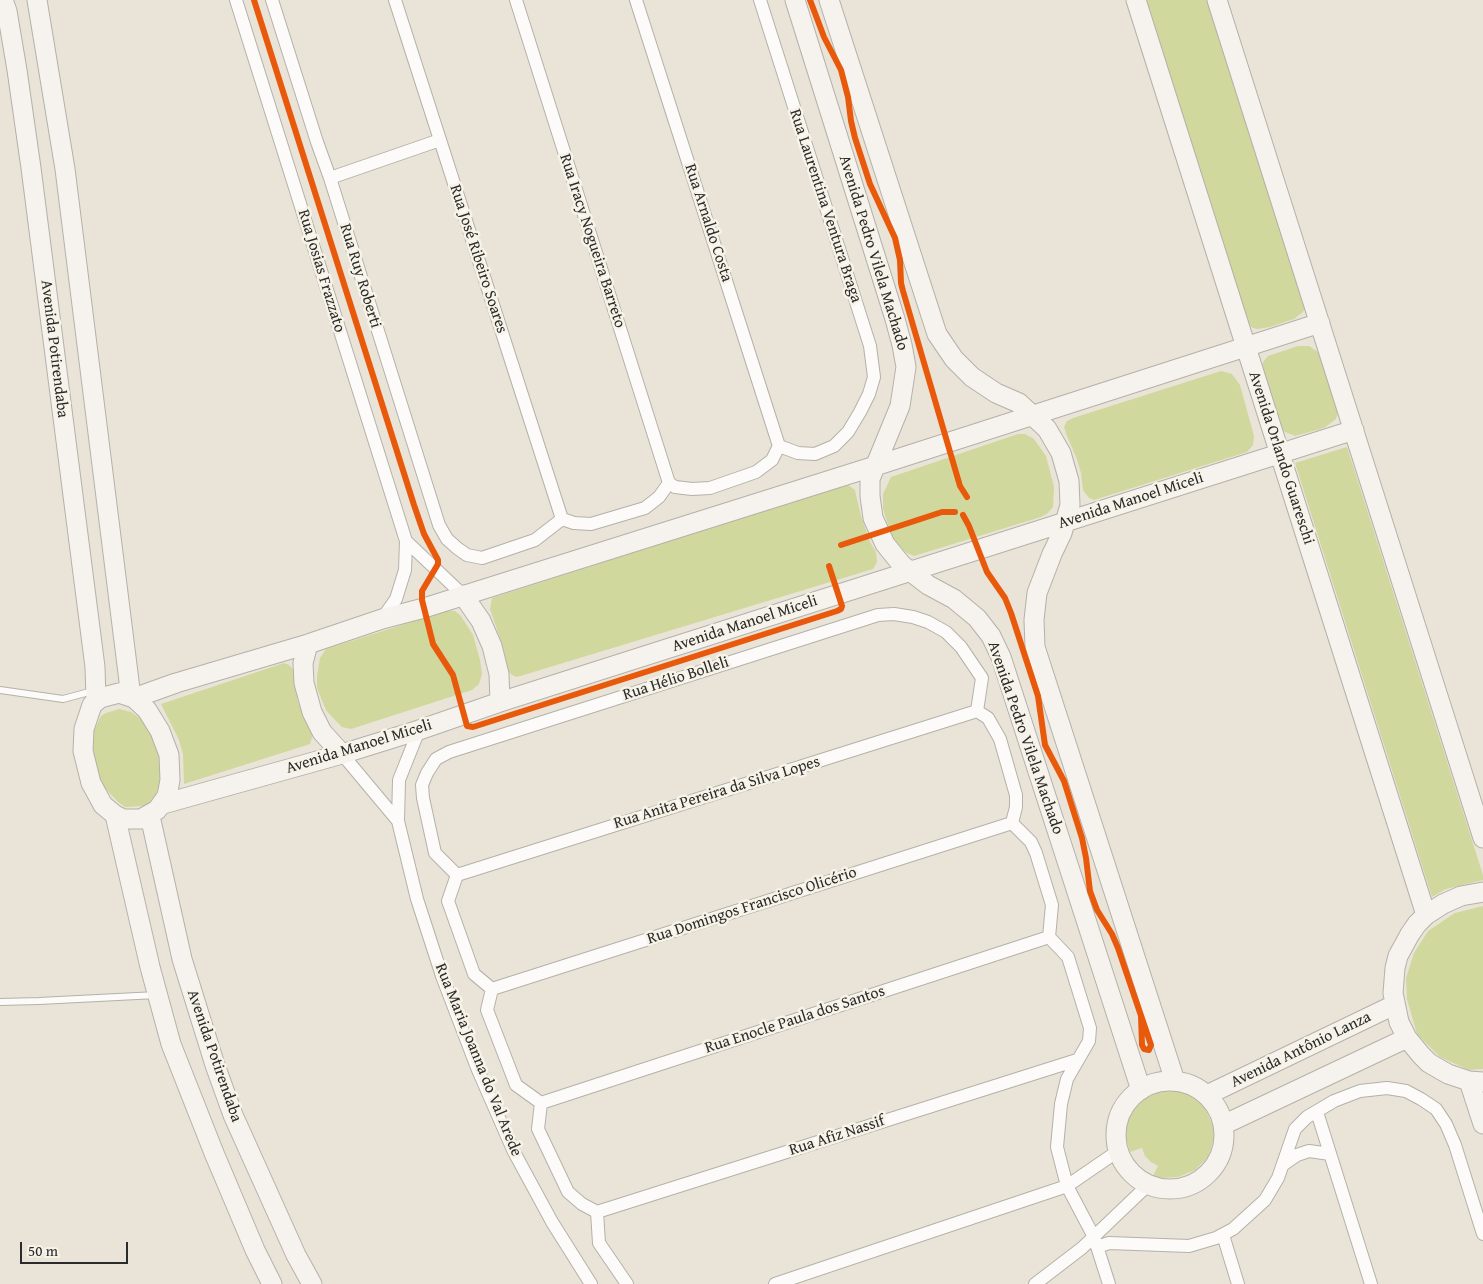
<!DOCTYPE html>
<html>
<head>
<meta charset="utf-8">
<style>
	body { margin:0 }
	#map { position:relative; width:1483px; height:1284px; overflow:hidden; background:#e9e4d7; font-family:"Gentium Book Plus",serif }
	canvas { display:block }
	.scale { position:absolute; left:20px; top:1242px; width:108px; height:22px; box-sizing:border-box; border:2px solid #2b2b2b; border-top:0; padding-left:6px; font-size:15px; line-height:18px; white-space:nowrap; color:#2b2b2b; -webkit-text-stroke:4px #f7f3e8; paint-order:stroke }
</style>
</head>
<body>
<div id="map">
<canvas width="1483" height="1284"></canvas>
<div class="scale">50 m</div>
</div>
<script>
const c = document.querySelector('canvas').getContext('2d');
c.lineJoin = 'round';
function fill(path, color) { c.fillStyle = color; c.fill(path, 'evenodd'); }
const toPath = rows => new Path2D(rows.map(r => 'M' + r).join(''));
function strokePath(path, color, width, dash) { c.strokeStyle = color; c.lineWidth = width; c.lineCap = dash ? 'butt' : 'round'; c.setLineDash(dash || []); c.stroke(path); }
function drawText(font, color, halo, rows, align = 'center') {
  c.font = font + ' "Gentium Book Plus",serif'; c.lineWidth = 5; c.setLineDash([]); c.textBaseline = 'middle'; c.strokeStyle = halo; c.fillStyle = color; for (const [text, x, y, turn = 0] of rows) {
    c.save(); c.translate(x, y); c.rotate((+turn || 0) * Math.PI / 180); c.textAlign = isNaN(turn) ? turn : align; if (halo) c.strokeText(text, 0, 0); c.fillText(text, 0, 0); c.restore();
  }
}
fill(toPath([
	[1142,0,1209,0,1307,304,1303,312,1294,319,1270,327,1258,329,1253,328,1246,322],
	[1298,346,1309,346,1318,352,1338,412,1336,419,1324,428,1295,436,1283,431,1261,371,1263,362,1268,356],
	[1221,371,1232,374,1240,385,1254,436,1253,445,1247,452,1094,500,1089,498,1083,490,1081,473,1077,459,1067,436,1064,427,1067,421,1073,418],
	[1018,434,1025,434,1034,439,1046,456,1054,487,1053,507,1048,513,1041,517,914,556,905,552,892,537,883,509,883,494,891,477],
	[1347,447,1483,875,1483,880,1446,889,1432,897,1295,463],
	[847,484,855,490,861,516,870,542,876,552,877,562,873,569,517,677,512,675,509,672,502,644,490,609,492,598],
	[446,611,455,611,461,616,473,635,480,660,482,674,479,684,472,690,351,729,342,727,334,719,326,710,317,688,317,676,320,658,326,649],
	[284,663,289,665,294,670,298,702,311,729,312,737,310,744,184,784,183,754,179,740,161,704],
	[119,709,131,712,144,721,149,727,161,759,161,779,156,794,151,802,143,806,125,807,118,802,103,786,96,770,92,742,93,733,101,716,106,713],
	[1483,906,1483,1069,1469,1070,1440,1057,1417,1034,1407,999,1406,978,1414,953,1428,931,1455,913],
	[1175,1091,1188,1094,1203,1104,1213,1126,1214,1138,1209,1156,1195,1170,1178,1177,1161,1178,1153,1176,1158,1166,1151,1162,1145,1156,1142,1148,1130,1152,1126,1138,1127,1123,1133,1111,1144,1099,1159,1092]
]), '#d0d89e');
const lane = toPath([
	[0,690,63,699,93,691],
	[0,1002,39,1001,157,995]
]);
const street = toPath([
	[236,0,406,541,405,570,396,599,382,619],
	[272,0,317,142,330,178,439,525,447,539,457,548,467,555,482,558,535,540,562,519,574,523,591,524,645,508,659,497,669,483,675,487,692,489,710,488,756,472,772,460,779,446,798,453,815,454,834,446,848,432,860,412,869,394,874,377,870,346,760,0],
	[395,0,562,519],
	[516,0,669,483],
	[636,0,779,446],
	[330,178,440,140],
	[406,541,463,595],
	[419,730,399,780,398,821,417,899,442,976,478,1070,514,1152,552,1222,591,1284],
	[342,754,398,821],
	[457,875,977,711],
	[492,989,1012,823],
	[541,1103,1049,937],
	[1317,1112,1371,1284],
	[1284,1164,1297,1155,1309,1151,1330,1154],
	[597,1212,1077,1060],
	[1223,1235,1238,1284],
	[1097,1247,1109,1243,1189,1246,1216,1238,1233,1229,1265,1200,1278,1178,1295,1129,1307,1117,1334,1101,1360,1091,1387,1088,1406,1091,1421,1099,1436,1109,1446,1124,1455,1145,1483,1234],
	[627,1284,599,1243,597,1212,582,1204,568,1192,538,1129,541,1103,516,1085,487,1010,492,989,474,974,448,901,457,875,435,853,423,798,422,785,427,773,436,759,449,752,878,615,894,614,913,617,928,622,946,632,961,647,982,678,977,711,988,718,1000,739,1016,795,1016,807,1012,823,1031,842,1036,853,1052,905,1049,937,1068,957,1090,1028,1089,1041,1067,1079,1061,1104,1057,1147,1067,1186,1094,1237,1109,1284],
	[775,1284,1067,1186,1118,1151],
	[1035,1284,1082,1248,1148,1185]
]);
const secondary = toPath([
	[3,0,7,11,17,70,31,168,95,667,96,700],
	[37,0,65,169,131,697],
	[795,0,895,319,902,345,906,367,900,406,870,479,870,496,873,518,885,544,902,565,928,585,954,599,977,618,991,636,1001,657,1141,1090],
	[829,0,937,334,954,359,972,377,996,393,1019,403,1047,429,1061,453,1069,481,1070,505,1062,533,1052,554,1037,593,1034,620,1035,647,1175,1081],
	[1136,0,1426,915],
	[1217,0,1483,838],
	[463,595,481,621,492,646,499,674,500,702],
	[308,644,303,663,304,683,312,712,322,732,342,754],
	[119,693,134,698,147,710,160,731,169,755,170,780,167,796,157,810,141,819,123,819,115,815,103,805,91,783,83,751,84,729,92,705,100,698,119,693],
	[134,698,176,683,308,644,382,619,424,608,875,466,1320,323],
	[163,804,342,754,419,730,500,702,1354,430],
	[115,815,150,967,171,1044,214,1153,255,1250,272,1284],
	[150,816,182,959,215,1065,233,1115,296,1255,312,1284],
	[1483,892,1461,896,1443,904,1426,915,1417,924,1410,934,1398,956,1395,968,1393,993,1399,1022,1407,1038,1421,1055,1429,1063,1448,1074,1469,1081,1483,1082],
	[1469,1081,1483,1124],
	'1116 1135a54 54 0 1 1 108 0a54 54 0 1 1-108 0Z',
	[1207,1095,1394,1005],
	[1223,1125,1407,1038]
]);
strokePath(lane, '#b4b1a9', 8);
strokePath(street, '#b4b1a9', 14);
strokePath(secondary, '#b4b1a9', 21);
strokePath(lane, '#fcfbf9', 6);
strokePath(street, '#fcfbf9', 12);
strokePath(secondary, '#f6f2ee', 19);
strokePath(toPath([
	[254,0,414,505,424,534,438,560,438,564,422,591,422,600,433,644,453,675,467,726,473,727,837,611,841,609,842,606,829,566],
	[810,0,824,37,841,70,848,97,851,121,855,138,870,184,895,238,900,260,901,283,903,291,960,486,967,497],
	[963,515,969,526,987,572,1005,598,1011,613,1038,696,1045,745,1064,781,1082,838,1086,858,1090,891,1097,910,1112,934,1118,948,1151,1045,1149,1050,1144,1049,1142,1045,1141,1016],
	[841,545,942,512,955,512]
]), '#e8590c', 6);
drawText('16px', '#2b2b2b', '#f7f3e8', [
	["Rua Laurentina Ventura Braga",825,206,72],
	["Rua Arnaldo Costa",708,223,72],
	["Rua Iracy Nogueira Barreto",592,241,72],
	["Avenida Pedro Vilela Machado",873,253,73],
	["Rua José Ribeiro Soares",478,259,72],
	["Rua Josias Frazzato",321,271,73],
	["Rua Ruy Roberti",360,276,73],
	["Avenida Potirendaba",54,349,83],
	["Avenida Orlando Guareschi",1281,458,72],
	["Avenida Manoel Miceli",1131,501,-18],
	["Avenida Manoel Miceli",745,624,-18],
	["Rua Hélio Bolleli",676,679,-18],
	["Avenida Pedro Vilela Machado",1025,738,71],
	["Avenida Manoel Miceli",359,747,-17],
	["Rua Anita Pereira da Silva Lopes",717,793,-17],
	["Rua Domingos Francisco Olicério",752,906,-18],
	["Rua Enocle Paula dos Santos",795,1020,-18],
	["Avenida Antônio Lanza",1301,1050,-26],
	["Avenida Potirendaba",214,1056,71],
	["Rua Maria Joanna do Val Arede",478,1060,68],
	["Rua Afiz Nassif",837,1136,-18]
]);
</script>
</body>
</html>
